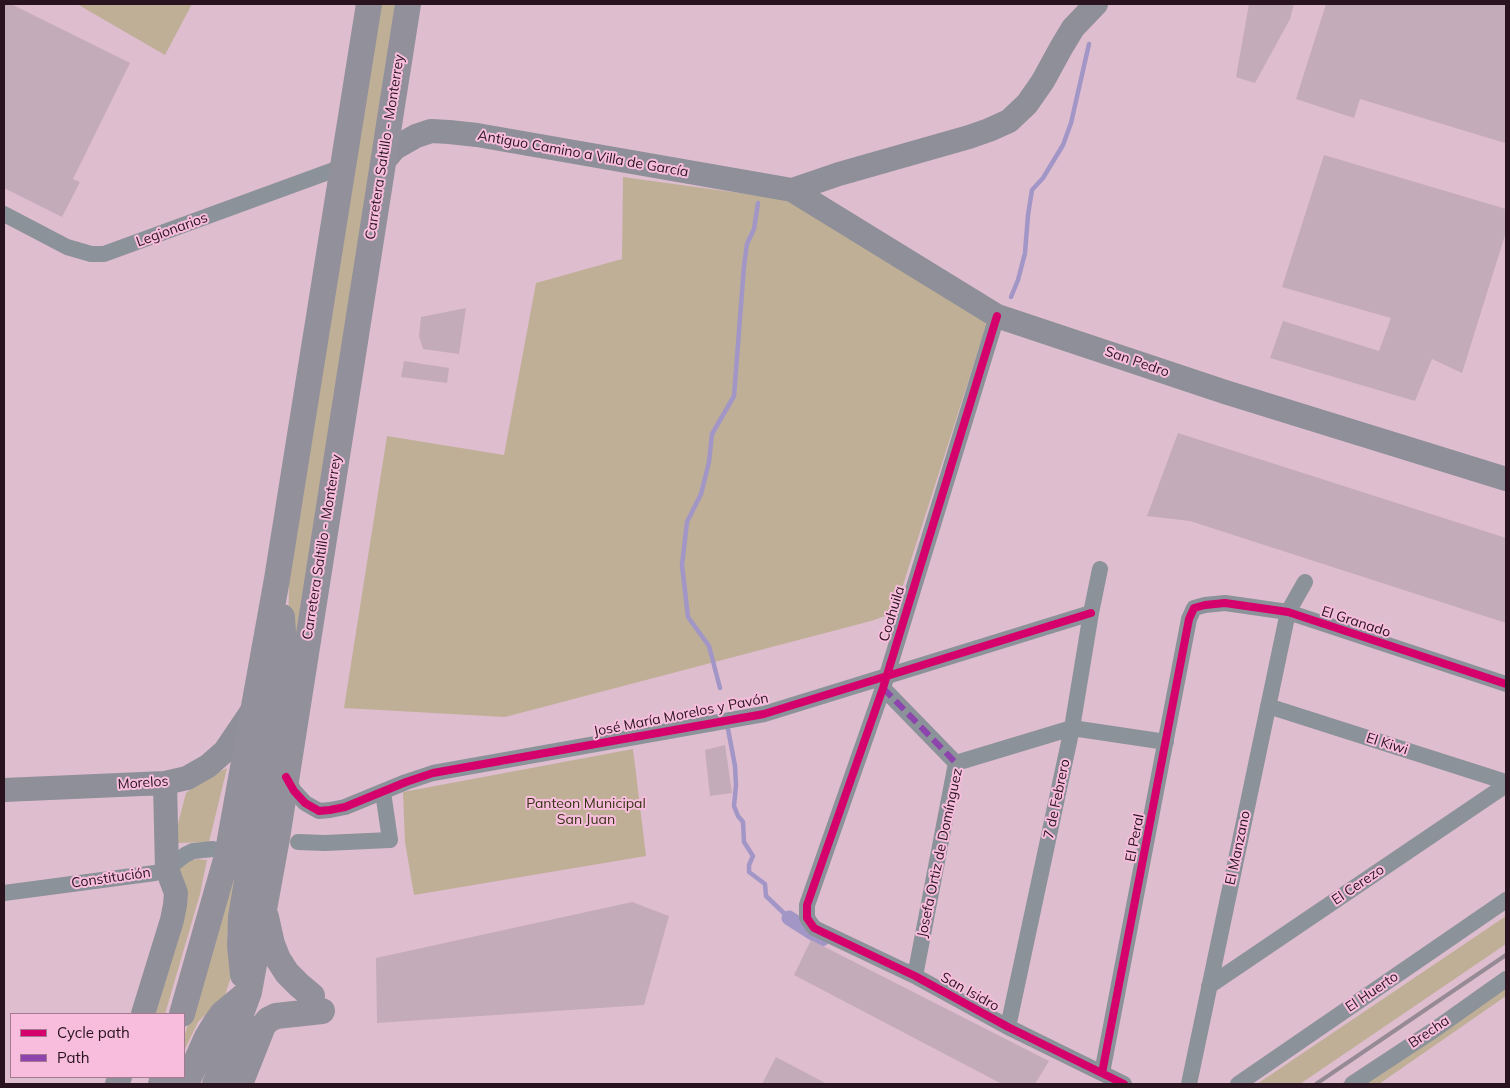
<!DOCTYPE html>
<html>
<head>
<meta charset="utf-8">
<style>
	body { margin:0 }
	#map { position:relative; width:1510px; height:1088px; overflow:hidden; background:#debdcf; font-family:Mulish,sans-serif }
	canvas { display:block }
	.frame { position:absolute; inset:0; border:5px solid #28131f; pointer-events:none }
	.legend { position:absolute; left:10px; top:1013px; width:175px; height:65px; box-sizing:border-box; background:#f8bddd; border:1px solid #a57991; margin:0; padding:6px 9px; list-style:none; font-size:15px; color:#28131f }
	.legend li { display:flex; align-items:center; gap:10px; height:25px }
	.legend b { width:25px; border:1px solid #a57991 }
</style>
</head>
<body>
<div id="map">
<canvas width="1510" height="1088"></canvas>
<div class="frame"></div>
<ul class="legend">
<li><b style="height:6px;background:#d6006c"></b>Cycle path</li>
<li><b style="height:6px;background:#8e44ad"></b>Path</li>
</ul>
</div>
<script>
const c = document.querySelector('canvas').getContext('2d');
c.lineJoin = 'round';
function fill(path, color) { c.fillStyle = color; c.fill(path, 'evenodd'); }
const toPath = rows => new Path2D(rows.map(r => 'M' + r).join(''));
function strokePath(path, color, width, dash) { c.strokeStyle = color; c.lineWidth = width; c.lineCap = dash ? 'butt' : 'round'; c.setLineDash(dash || []); c.stroke(path); }
function drawText(font, color, halo, rows, align = 'center') {
  c.font = font + ' Mulish,sans-serif'; c.lineWidth = 4; c.setLineDash([]); c.textBaseline = 'middle'; c.strokeStyle = halo; c.fillStyle = color; for (const [text, x, y, turn = 0] of rows) {
    c.save(); c.translate(x, y); c.rotate((+turn || 0) * Math.PI / 180); c.textAlign = isNaN(turn) ? turn : align; if (halo) c.strokeText(text, 0, 0); c.fillText(text, 0, 0); c.restore();
  }
}
fill(toPath([
	[77,4,192,4,165,55],
	[377,4,395,4,297,661,288,662,289,569],
	[623,177,798,201,985,318,986,326,895,610,891,614,871,621,505,717,344,708,387,436,504,455,536,283,622,259],
	[263,734,227,935,230,950,235,965,225,995,198,1022,184,1051,184,1037,199,989],
	[633,749,646,856,414,895,405,842,403,792],
	[227,768,209,842,176,843,176,831,186,793,202,780],
	[197,859,207,860,200,894,165,1014,150,1014,174,874,184,862],
	[1506,916,1506,944,1300,1084,1257,1084],
	[1506,972,1506,996,1379,1084,1341,1084]
]), '#bfaf97');
strokePath(toPath([
	[1011,297,1018,280,1025,253,1028,215,1032,190,1043,178,1063,145,1071,123,1089,44],
	[720,688,709,646,688,617,682,565,687,522,701,494,709,462,712,434,734,396,744,266,747,244,754,229,758,203],
	[728,729,735,766,736,785,734,806,738,816,743,822,744,842,753,856,749,865,749,872,765,884,766,896,789,918]
]), '#a296c7', 4.5);
strokePath(toPath([
	[789,918,822,939]
]), '#a296c7', 15);
fill(toPath([
	[4,4,11,4,130,63,73,179,80,182,62,217,4,188],
	[1249,4,1294,4,1290,19,1255,83,1236,77],
	[1326,4,1506,4,1505,143,1360,99,1354,118,1296,99],
	[1324,155,1506,209,1506,232,1462,373,1432,359,1415,401,1270,358,1283,321,1379,351,1391,318,1282,287],
	[466,308,459,354,423,349,419,336,421,317],
	[404,361,449,368,447,383,401,377],
	[1178,433,1506,538,1506,623,1190,521,1147,516],
	[725,745,732,793,710,796,705,750],
	[632,902,669,916,644,1005,377,1023,376,958],
	[811,940,1049,1061,1035,1084,1002,1084,794,975],
	[776,1057,827,1084,762,1084]
]), '#c4abb9');
strokePath(toPath([
	[4,214,67,247,91,254,104,254,342,167],
	[997,316,883,688,807,905,807,918,814,928,915,976,1008,1027,1124,1084],
	[883,688,956,763],
	[1268,706,1506,782],
	[956,763,1072,728,1166,742],
	[286,777,294,791,305,803,319,811,330,810,345,807,406,782,433,773,764,714,1091,613],
	[298,842,325,843,390,840,383,792],
	[4,893,155,873,167,869,185,855,193,851,213,849],
	[915,976,956,763],
	[1209,986,1506,785],
	[1008,1027,1072,728,1091,613,1100,569],
	[1102,1073,1189,619,1194,608,1205,605,1225,603,1288,612,1506,684],
	[1189,1084,1288,612,1305,582],
	[1238,1084,1506,900],
	[1352,1084,1434,1030,1506,979]
]), '#8c9299', 16);
strokePath(toPath([
	[383,162,395,148,416,136,431,131,449,132,477,135,792,190,997,316,1225,392,1506,479],
	[792,190,839,174,969,137,989,130,1009,121,1027,104,1043,81,1061,48,1073,28,1096,4],
	[4,790,165,783,187,778,208,766,225,751,252,711],
	[143,1014,172,920,175,905,176,893,167,869,165,783],
	[117,1084,120,1077]
]), '#8e8f98', 24);
strokePath(toPath([
	[266,917,272,944,278,959,287,973,299,985,312,996],
	[243,975,240,946,241,917,280,684,283,633,282,617],
	[182,1014,227,856,277,579,369,4],
	[161,1084,163,1077],
	[186,1084,207,1037,215,1024,222,1014,246,994],
	[215,1084,249,992,277,838,408,4],
	[240,1084,263,1026,268,1020,276,1016,322,1011]
]), '#92909b', 26);
strokePath(toPath([
	[1316,1084,1506,955]
]), '#968b95', 4);
strokePath(toPath([
	[883,688,956,763]
]), '#8e44ad', 6, [12, 6]);
strokePath(toPath([
	[997,316,883,688,807,905,807,918,814,928,915,976,1008,1027,1124,1084],
	[286,777,294,791,305,803,319,811,330,810,345,807,406,782,433,773,764,714,1091,613],
	[1102,1073,1189,619,1194,608,1205,605,1225,603,1288,612,1506,684]
]), '#d6006c', 8);
drawText('14px', '#28131f', '#f8bddd', [
	["Carretera Saltillo - Monterrey",385,147,-81],
	["Antiguo Camino a Villa de García",583,154,10],
	["Legionarios",172,230,-20],
	["San Pedro",1137,362,19],
	["Carretera Saltillo - Monterrey",322,547,-81],
	["Coahuila",892,614,-73],
	["El Granado",1356,622,18],
	["José María Morelos y Pavón",681,715,-11],
	["El Kiwi",1387,744,18],
	["Morelos",143,783,-4],
	["7 de Febrero",1057,799,-78],
	["El Peral",1135,838,-79],
	["El Manzano",1238,848,-78],
	["Josefa Ortiz de Domínguez",940,853,-78],
	["Constitución",111,878,-8],
	["El Cerezo",1358,885,-34],
	["San Isidro",970,992,29],
	["El Huerto",1372,992,-34],
	["Brecha",1429,1032,-34]
]);
drawText('14px', '#353313', '#f8bddd', [
	["Panteon Municipal",586,804],
	["San Juan",586,820]
]);
</script>
</body>
</html>
